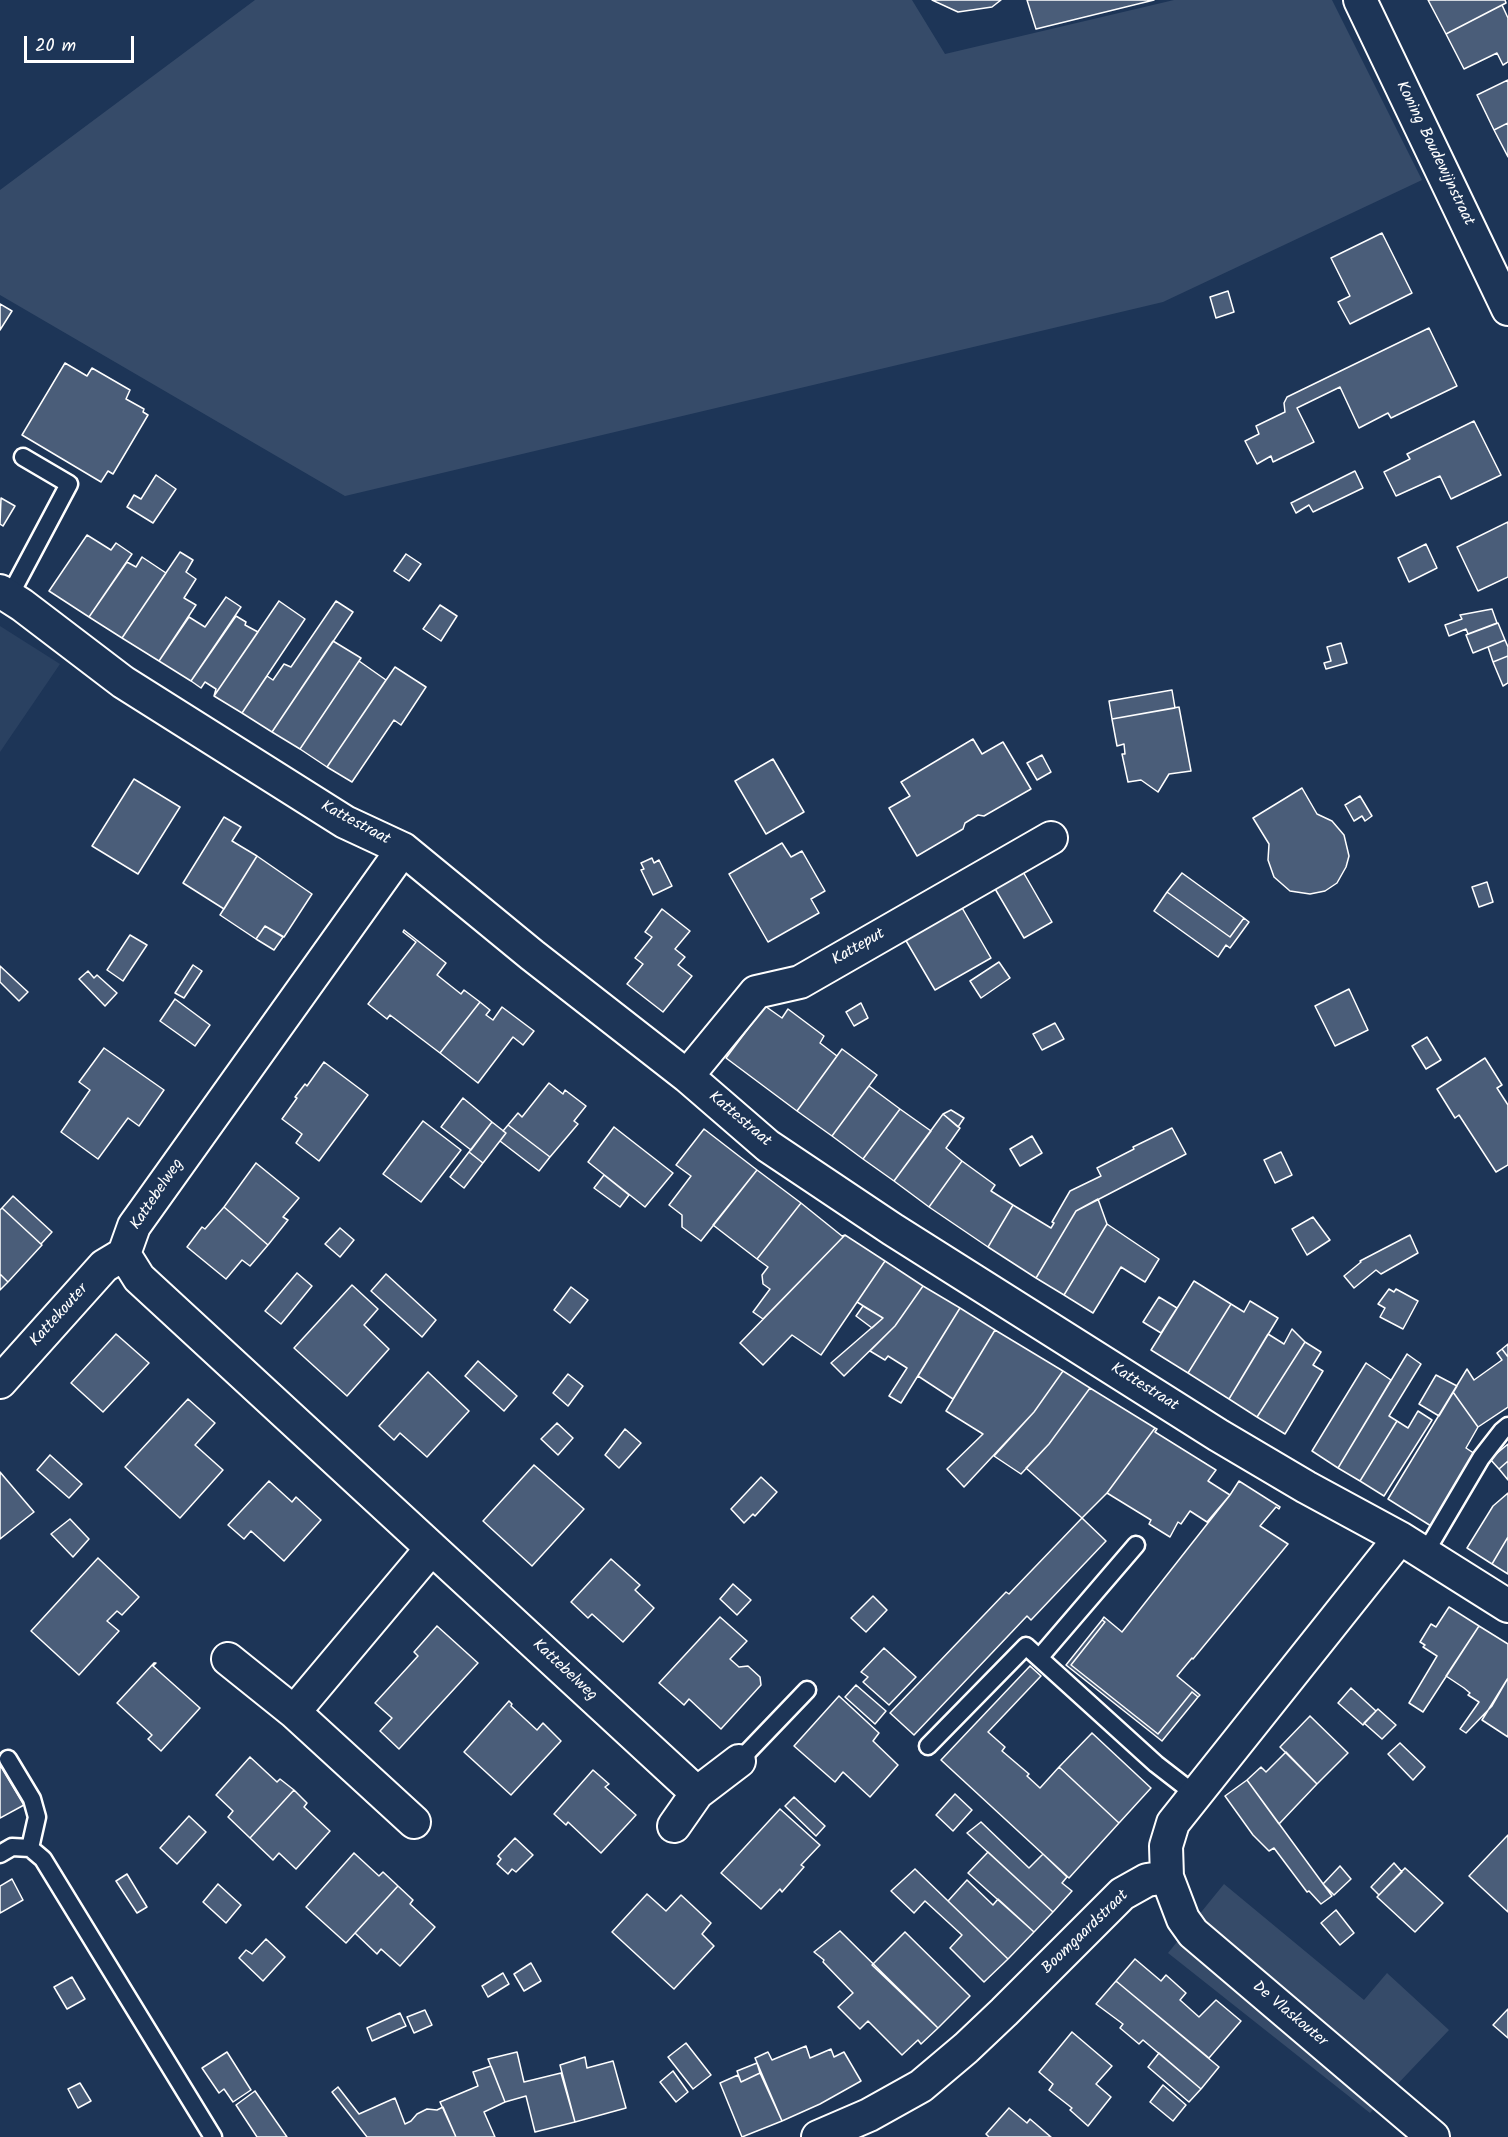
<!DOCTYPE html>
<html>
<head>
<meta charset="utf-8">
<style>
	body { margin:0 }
	#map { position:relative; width:1508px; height:2137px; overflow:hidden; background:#1d3557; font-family:Kalam,sans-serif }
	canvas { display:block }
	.scale { position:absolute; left:24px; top:36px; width:110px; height:27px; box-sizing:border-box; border:3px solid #fff; border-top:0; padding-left:8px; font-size:18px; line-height:21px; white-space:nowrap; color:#fff; -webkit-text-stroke:4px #1d3557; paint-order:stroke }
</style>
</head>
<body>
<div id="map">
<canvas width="1508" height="2137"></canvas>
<div class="scale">20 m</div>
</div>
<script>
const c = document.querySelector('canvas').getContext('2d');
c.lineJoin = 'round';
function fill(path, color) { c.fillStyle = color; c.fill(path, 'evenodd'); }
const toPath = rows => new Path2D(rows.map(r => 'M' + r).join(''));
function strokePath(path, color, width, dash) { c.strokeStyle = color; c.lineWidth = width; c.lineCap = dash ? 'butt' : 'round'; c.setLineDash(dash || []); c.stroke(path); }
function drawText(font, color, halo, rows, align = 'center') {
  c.font = font + ' Kalam,sans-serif'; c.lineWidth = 4.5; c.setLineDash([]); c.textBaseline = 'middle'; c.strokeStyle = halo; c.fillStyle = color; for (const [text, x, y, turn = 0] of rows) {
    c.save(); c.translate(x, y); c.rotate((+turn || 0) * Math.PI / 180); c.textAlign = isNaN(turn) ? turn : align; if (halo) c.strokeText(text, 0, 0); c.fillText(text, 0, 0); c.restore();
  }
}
fill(toPath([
	[0,626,60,664,0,752]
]), '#2a4161');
fill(toPath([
	[255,0,912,0,945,54,1174,0,1332,0,1422,180,1163,302,345,496,0,295,0,190],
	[1224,1884,1364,2000,1387,1973,1449,2030,1370,2113,1168,1953]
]), '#364b69');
const building = toPath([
	[932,0,1001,0,992,7,958,12,932,0],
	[1027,0,1154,0,1036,29,1027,0],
	[1428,0,1505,0,1506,3,1446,34,1428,0],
	[1502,5,1508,18,1508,62,1503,65,1497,53,1464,69,1446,34,1502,5],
	[1508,80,1508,123,1494,130,1477,95,1508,80],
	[1508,123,1508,157,1494,130,1508,123],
	[1382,233,1412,293,1350,324,1338,302,1350,296,1331,258,1382,233],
	[1228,291,1234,312,1216,318,1210,297,1228,291],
	[0,304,12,311,0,330,0,304],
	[1429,328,1457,386,1391,418,1388,413,1359,428,1340,387,1297,408,1314,442,1273,462,1271,456,1257,464,1245,441,1259,434,1256,426,1285,412,1284,403,1287,397,1429,328],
	[65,363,87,376,92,368,130,390,126,399,144,409,143,412,148,415,113,474,108,471,101,482,22,435,65,363],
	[1474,421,1501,475,1451,499,1440,476,1396,496,1384,472,1410,459,1407,454,1474,421],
	[1355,471,1363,488,1313,512,1309,505,1296,513,1291,503,1355,471],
	[156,475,176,489,153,523,127,507,134,495,141,499,156,475],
	[1,498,15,506,3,526,0,524,1,498],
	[1508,522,1508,577,1478,591,1457,547,1508,522],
	[87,535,111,550,116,543,132,554,89,617,49,591,87,535],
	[1426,544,1437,568,1409,582,1398,558,1426,544],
	[180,552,193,560,186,572,196,579,184,598,196,605,159,661,122,638,180,552],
	[406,554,421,564,409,581,394,571,406,554],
	[142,557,166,573,122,638,89,617,127,562,136,567,142,557],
	[226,597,241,607,191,681,159,661,189,617,205,627,226,597],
	[279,601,305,619,242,713,214,696,279,601],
	[336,601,353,612,272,732,242,713,267,676,273,680,284,664,291,667,336,601],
	[440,605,457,616,441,641,423,629,440,605],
	[1492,609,1497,623,1468,634,1466,629,1449,636,1445,625,1462,619,1460,615,1492,609],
	[236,616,246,622,245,625,258,632,214,696,216,689,205,682,201,688,191,681,236,616],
	[1498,623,1505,640,1473,653,1466,635,1498,623],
	[1505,640,1508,647,1508,656,1493,662,1488,647,1505,640],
	[333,641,361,658,300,749,272,732,333,641],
	[1341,643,1347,663,1326,669,1324,663,1331,661,1327,647,1341,643],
	[1508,656,1508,683,1503,686,1493,662,1508,656],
	[359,661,386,680,327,767,300,749,359,661],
	[395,667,426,687,401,725,394,720,352,782,327,767,395,667],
	[1172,690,1175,708,1112,719,1109,701,1172,690],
	[1179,707,1191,771,1169,774,1158,792,1141,780,1128,782,1122,754,1125,754,1124,744,1117,746,1112,719,1179,707],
	[973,739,982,754,1003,742,1031,789,984,816,978,815,965,823,963,829,917,856,889,808,910,796,901,782,973,739],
	[1042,755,1051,772,1037,780,1027,763,1042,755],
	[773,759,804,812,766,834,735,781,773,759],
	[134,779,180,807,138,874,92,846,134,779],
	[1302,788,1317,814,1332,821,1344,835,1349,856,1346,867,1337,883,1325,891,1310,894,1290,891,1274,877,1268,860,1269,844,1253,818,1302,788],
	[1360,796,1372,816,1365,821,1362,816,1354,821,1345,805,1360,796],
	[224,817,241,827,232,841,257,856,224,909,183,883,224,817],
	[782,843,791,857,802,851,825,891,811,899,819,913,768,942,729,874,782,843],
	[257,856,312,894,284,937,265,926,256,939,220,915,257,856],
	[652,858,654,863,659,860,672,886,653,895,641,870,644,869,641,863,652,858],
	[1022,870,1052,922,1024,938,994,887,1022,870],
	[1182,873,1244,918,1230,937,1167,892,1182,873],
	[1487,882,1493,902,1479,907,1472,887,1487,882],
	[1167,892,1230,937,1244,918,1249,922,1230,948,1226,945,1218,957,1154,911,1167,892],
	[961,906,991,958,935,990,905,939,961,906],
	[662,909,690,931,675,949,685,957,678,965,692,976,663,1012,627,984,643,964,635,958,652,937,645,932,662,909],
	[265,926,283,937,274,950,256,939,265,926],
	[404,930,446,963,437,975,461,994,464,990,480,1002,440,1053,390,1015,387,1019,368,1004,416,942,403,932,404,930],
	[130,935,147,945,123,981,107,970,130,935],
	[999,962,1010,978,981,998,970,981,999,962],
	[193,965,202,971,184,998,175,993,193,965],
	[0,966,28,992,19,1001,0,982,0,966],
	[88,971,94,978,97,975,117,993,105,1006,79,979,88,971],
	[1349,989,1368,1030,1335,1046,1315,1006,1349,989],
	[175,999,210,1025,195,1046,160,1021,175,999],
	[480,1002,490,1010,486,1015,493,1020,502,1007,534,1031,523,1045,513,1037,478,1083,440,1053,480,1002],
	[861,1003,868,1018,854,1026,846,1012,861,1003],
	[765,1006,782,1018,788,1009,824,1036,820,1043,837,1056,797,1111,726,1058,765,1006],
	[1055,1023,1064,1039,1042,1050,1033,1034,1055,1023],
	[1427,1037,1441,1060,1426,1069,1412,1046,1427,1037],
	[104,1048,164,1090,139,1126,128,1118,98,1159,61,1132,90,1090,79,1082,104,1048],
	[842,1049,877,1075,832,1136,797,1111,842,1049],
	[1485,1058,1502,1085,1497,1088,1508,1105,1508,1165,1496,1172,1459,1115,1455,1118,1437,1089,1485,1058],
	[324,1062,368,1095,319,1161,296,1143,302,1134,282,1119,297,1098,295,1097,305,1084,307,1086,324,1062],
	[549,1083,563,1094,565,1090,586,1106,574,1121,578,1124,550,1157,508,1125,518,1113,522,1117,549,1083],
	[869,1086,900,1109,863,1159,832,1136,869,1086],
	[463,1098,492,1122,471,1150,441,1127,463,1098],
	[900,1109,931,1131,894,1181,863,1159,900,1109],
	[951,1110,964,1118,958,1127,943,1114,951,1110],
	[943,1114,960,1128,946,1148,962,1161,929,1207,894,1181,943,1114],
	[423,1121,461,1150,421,1202,383,1174,423,1121],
	[492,1122,506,1133,483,1163,469,1152,492,1122],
	[508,1125,550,1157,539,1171,500,1141,506,1133,503,1131,508,1125],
	[614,1127,673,1173,645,1207,588,1162,614,1127],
	[1172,1128,1186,1154,1076,1211,1036,1278,988,1247,1013,1205,1051,1228,1054,1223,1052,1222,1070,1191,1101,1176,1097,1168,1134,1149,1133,1147,1172,1128],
	[704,1129,757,1170,701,1241,682,1227,682,1215,669,1205,691,1176,676,1165,704,1129],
	[1032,1136,1042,1153,1020,1166,1010,1149,1032,1136],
	[469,1152,483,1163,464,1188,450,1177,469,1152],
	[1281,1152,1292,1175,1275,1183,1264,1160,1281,1152],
	[962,1161,995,1185,991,1191,1013,1205,988,1247,929,1207,962,1161],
	[256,1163,299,1198,283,1217,288,1220,268,1245,224,1207,256,1163],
	[757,1170,801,1203,757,1259,713,1225,757,1170],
	[604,1175,629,1195,620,1207,594,1188,604,1175],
	[13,1196,52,1232,41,1244,2,1208,13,1196],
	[1098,1199,1107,1224,1064,1295,1036,1278,1076,1211,1098,1199],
	[801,1203,842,1236,845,1235,763,1319,753,1312,770,1289,763,1284,762,1275,768,1267,757,1259,801,1203],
	[224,1207,268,1245,250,1266,242,1260,226,1279,187,1247,202,1227,205,1229,224,1207],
	[2,1208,42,1245,8,1282,0,1274,0,1210,2,1208],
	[1313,1217,1330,1240,1307,1255,1292,1229,1313,1217],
	[1107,1224,1159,1259,1145,1282,1121,1267,1093,1313,1064,1295,1107,1224],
	[340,1228,354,1240,340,1257,325,1244,340,1228],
	[845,1235,885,1261,821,1355,792,1335,763,1365,740,1343,845,1235],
	[1410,1235,1418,1253,1381,1274,1376,1270,1354,1288,1344,1276,1361,1262,1360,1261,1410,1235],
	[885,1261,923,1286,895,1326,844,1376,831,1363,883,1318,857,1302,885,1261],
	[297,1273,312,1286,281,1324,265,1311,297,1273],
	[0,1274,8,1282,0,1290,0,1274],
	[386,1274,436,1320,422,1337,371,1291,386,1274],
	[1194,1281,1231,1304,1188,1373,1151,1350,1194,1281],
	[352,1285,378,1309,364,1325,389,1349,347,1396,294,1348,352,1285],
	[923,1286,960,1308,901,1403,889,1396,907,1368,888,1356,885,1360,870,1351,895,1326,923,1286],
	[571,1287,588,1300,570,1323,554,1310,571,1287],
	[1389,1289,1394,1292,1396,1289,1418,1301,1403,1329,1380,1317,1385,1308,1378,1304,1389,1289],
	[1159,1297,1177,1308,1161,1333,1143,1322,1159,1297],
	[1250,1301,1278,1318,1229,1399,1188,1373,1231,1304,1244,1312,1250,1301],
	[863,1306,883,1318,872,1328,856,1316,863,1306],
	[960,1308,995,1330,953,1399,918,1376,960,1308],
	[1292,1329,1305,1342,1257,1417,1229,1399,1268,1334,1284,1344,1292,1329],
	[995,1330,1063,1371,1034,1412,964,1487,947,1469,983,1434,946,1411,995,1330],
	[116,1334,149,1363,103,1412,71,1383,116,1334],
	[1305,1342,1321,1352,1313,1365,1323,1371,1285,1434,1257,1417,1305,1342],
	[1508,1344,1508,1357,1502,1349,1508,1344],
	[1502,1349,1508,1357,1508,1407,1478,1427,1453,1392,1467,1369,1474,1380,1502,1360,1497,1353,1502,1349],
	[1407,1354,1421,1364,1389,1416,1397,1421,1360,1481,1338,1468,1407,1354],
	[478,1361,517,1396,504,1411,465,1376,478,1361],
	[1366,1363,1391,1380,1338,1468,1312,1451,1366,1363],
	[1063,1371,1090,1388,1049,1444,1021,1474,994,1456,1034,1412,1063,1371],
	[428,1372,469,1411,427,1457,400,1433,394,1440,379,1426,428,1372],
	[568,1374,583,1386,568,1406,553,1393,568,1374],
	[1436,1375,1457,1386,1439,1416,1419,1404,1436,1375],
	[1090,1388,1155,1428,1107,1493,1082,1518,1026,1468,1049,1444,1090,1388],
	[1453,1392,1478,1427,1466,1448,1475,1454,1431,1526,1388,1499,1453,1392],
	[188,1399,215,1423,195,1445,223,1470,180,1518,125,1467,188,1399],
	[1418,1411,1432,1420,1384,1496,1360,1481,1397,1421,1408,1428,1418,1411],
	[557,1423,573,1438,558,1455,541,1439,557,1423],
	[1155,1428,1157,1429,1155,1432,1216,1470,1208,1481,1230,1495,1207,1522,1190,1511,1181,1524,1178,1522,1170,1537,1149,1524,1151,1520,1107,1493,1155,1428],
	[625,1429,641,1443,619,1468,605,1455,625,1429],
	[1508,1444,1508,1461,1499,1469,1490,1459,1508,1444],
	[50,1455,82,1484,69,1498,37,1470,50,1455],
	[1508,1461,1508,1480,1499,1469,1508,1461],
	[534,1465,584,1509,532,1566,483,1521,534,1465],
	[0,1472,34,1512,0,1539,0,1472],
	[761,1477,777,1492,755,1516,753,1514,744,1523,731,1509,761,1477],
	[269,1481,292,1502,296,1497,321,1520,284,1561,251,1531,244,1539,228,1525,269,1481],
	[1239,1481,1280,1507,1279,1509,1276,1507,1260,1526,1288,1544,1193,1659,1192,1658,1177,1676,1200,1695,1198,1697,1192,1692,1158,1734,1071,1665,1105,1622,1102,1620,1104,1617,1122,1632,1230,1495,1239,1481],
	[1508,1493,1508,1537,1492,1564,1467,1548,1493,1506,1508,1493],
	[1082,1518,1106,1541,1031,1620,1027,1616,914,1735,890,1713,1006,1592,1009,1594,1082,1518],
	[70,1519,89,1539,73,1557,51,1534,70,1519],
	[1508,1537,1508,1574,1492,1564,1508,1537],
	[98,1558,139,1597,122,1615,117,1611,107,1621,119,1631,79,1675,31,1631,98,1558],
	[611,1559,640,1585,635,1590,654,1608,623,1642,592,1614,588,1618,571,1602,611,1559],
	[733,1584,751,1600,737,1615,720,1599,733,1584],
	[873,1596,887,1610,866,1632,851,1618,873,1596],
	[1449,1607,1479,1626,1423,1712,1409,1703,1437,1656,1423,1647,1425,1645,1420,1642,1431,1624,1436,1627,1449,1607],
	[720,1617,747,1641,730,1659,739,1667,748,1666,760,1677,761,1685,721,1729,689,1699,684,1705,659,1683,720,1617],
	[1102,1620,1105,1622,1071,1665,1158,1734,1192,1692,1198,1697,1162,1741,1066,1665,1102,1620],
	[437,1626,478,1663,399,1749,380,1731,392,1718,375,1703,418,1656,414,1652,437,1626],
	[1479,1626,1508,1644,1508,1678,1492,1706,1466,1733,1460,1729,1479,1702,1468,1695,1470,1693,1464,1688,1446,1676,1479,1626],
	[884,1648,916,1677,889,1705,863,1682,868,1677,861,1672,884,1648],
	[154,1663,156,1663,153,1666,200,1708,161,1751,148,1739,152,1735,117,1703,154,1663],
	[1030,1666,1041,1676,988,1732,1005,1747,1002,1751,1029,1774,1027,1776,1040,1788,1059,1767,1119,1823,1069,1878,941,1760,1030,1666],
	[1508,1678,1508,1737,1482,1720,1508,1678],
	[856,1685,886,1711,875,1724,845,1697,856,1685],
	[1351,1688,1376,1711,1363,1725,1338,1703,1351,1688],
	[839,1696,879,1733,873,1741,898,1765,870,1797,843,1772,835,1782,794,1746,839,1696],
	[509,1701,512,1704,511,1706,537,1730,543,1723,561,1741,511,1795,464,1752,509,1701],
	[1378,1709,1396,1725,1382,1739,1364,1723,1378,1709],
	[1310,1716,1348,1753,1317,1784,1280,1747,1310,1716],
	[1092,1733,1151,1788,1119,1823,1059,1767,1092,1733],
	[1400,1743,1425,1767,1413,1780,1388,1754,1400,1743],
	[1286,1752,1317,1784,1279,1824,1247,1780,1261,1767,1266,1772,1286,1752],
	[250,1757,277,1782,280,1779,294,1790,250,1838,228,1817,233,1811,216,1795,250,1757],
	[0,1765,24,1805,0,1818,0,1765],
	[593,1770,609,1784,605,1787,636,1815,601,1853,568,1822,566,1825,554,1814,593,1770],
	[1247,1780,1332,1896,1321,1904,1309,1891,1307,1892,1274,1848,1269,1851,1253,1835,1225,1796,1247,1780],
	[294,1790,307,1803,304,1807,330,1831,296,1869,279,1853,273,1860,250,1838,294,1790],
	[955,1794,972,1810,953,1831,936,1815,955,1794],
	[794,1797,825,1826,816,1836,785,1806,794,1797],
	[780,1809,820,1845,801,1865,804,1867,782,1892,780,1889,761,1909,721,1873,780,1809],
	[189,1816,206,1832,177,1864,160,1848,189,1816],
	[981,1822,1029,1868,1043,1854,1067,1877,1062,1883,1072,1891,1053,1912,967,1833,981,1822],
	[1508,1835,1508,1912,1469,1876,1508,1835],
	[515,1838,533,1855,516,1872,512,1869,508,1874,497,1864,501,1859,498,1856,515,1838],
	[988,1852,1053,1912,1034,1932,968,1873,988,1852],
	[354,1853,379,1876,383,1872,398,1886,346,1943,306,1907,354,1853],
	[1394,1863,1402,1872,1379,1895,1371,1887,1394,1863],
	[1340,1866,1351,1879,1334,1895,1323,1884,1340,1866],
	[1405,1868,1443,1903,1415,1932,1377,1897,1405,1868],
	[915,1869,1008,1959,984,1982,950,1948,962,1935,925,1901,914,1913,891,1891,915,1869],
	[127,1874,147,1907,137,1913,116,1881,127,1874],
	[12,1879,23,1900,0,1913,0,1886,12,1879],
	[967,1880,993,1905,998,1899,1034,1932,1008,1959,948,1901,967,1880],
	[218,1884,241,1905,226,1923,203,1902,218,1884],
	[398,1886,413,1900,410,1904,435,1927,400,1966,381,1949,377,1954,355,1933,398,1886],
	[647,1894,666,1911,681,1895,711,1923,702,1934,714,1946,674,1989,612,1932,647,1894],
	[1336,1910,1354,1933,1340,1945,1321,1923,1336,1910],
	[840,1931,938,2028,921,2044,918,2040,902,2055,868,2021,860,2029,838,2007,853,1993,823,1962,824,1960,814,1952,840,1931],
	[905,1932,970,1996,938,2028,872,1965,905,1932],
	[266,1939,285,1957,263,1981,239,1958,246,1950,252,1954,266,1939],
	[1135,1959,1161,1981,1166,1975,1186,1993,1180,2000,1199,2017,1216,2000,1241,2021,1209,2058,1116,1981,1135,1959],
	[531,1963,541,1981,524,1991,514,1974,531,1963],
	[503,1973,509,1984,488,1997,482,1986,503,1973],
	[72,1977,85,1999,67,2009,54,1987,72,1977],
	[1116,1981,1219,2067,1201,2089,1143,2040,1139,2044,1120,2028,1123,2024,1096,2004,1116,1981],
	[1508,2009,1508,2038,1493,2025,1508,2009],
	[425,2010,432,2025,414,2033,407,2017,425,2010],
	[400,2013,406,2026,372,2041,367,2028,400,2013],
	[1072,2032,1112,2066,1096,2084,1111,2097,1088,2126,1070,2110,1072,2108,1049,2090,1053,2084,1039,2072,1072,2032],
	[686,2043,711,2075,693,2089,668,2057,686,2043],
	[806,2046,810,2058,831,2049,834,2057,844,2052,861,2081,820,2104,782,2121,755,2058,768,2052,772,2060,806,2046],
	[227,2052,251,2090,233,2102,224,2089,219,2093,202,2068,227,2052],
	[517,2052,524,2082,561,2073,575,2122,535,2132,526,2096,505,2102,488,2059,517,2052],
	[1159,2053,1201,2089,1189,2102,1148,2067,1159,2053],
	[585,2057,587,2068,613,2061,626,2108,575,2122,560,2065,585,2057],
	[757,2063,760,2073,741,2082,737,2071,757,2063],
	[491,2066,505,2102,484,2112,495,2137,456,2137,440,2102,478,2086,473,2072,491,2066],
	[673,2071,688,2092,676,2102,660,2082,673,2071],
	[760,2073,782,2121,742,2137,720,2083,738,2075,741,2082,760,2073],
	[80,2083,91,2101,78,2108,68,2089,80,2083],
	[1163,2085,1186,2105,1173,2121,1150,2102,1163,2085],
	[338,2087,359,2114,395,2098,405,2124,411,2121,417,2114,427,2109,437,2110,443,2107,456,2137,367,2137,332,2092,338,2087],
	[255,2091,287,2137,257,2137,236,2105,255,2091],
	[1009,2108,1027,2123,1030,2119,1051,2137,989,2137,986,2134,1009,2108]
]);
fill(building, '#4a5d79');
strokePath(building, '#fff', 1.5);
const lane = toPath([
	[9,597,69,484,23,457],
	[1425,1553,1481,1458,1502,1431,1508,1426],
	[1039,1658,1136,1545],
	[928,1746,1026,1646,1156,1764,1196,1795],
	[8,1759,32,1799,37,1817,30,1848],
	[739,1761,807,1690],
	[0,1854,12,1847,30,1848,43,1859,213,2137]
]);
const street = toPath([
	[1360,0,1508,309],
	[0,591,22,605,123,682,345,822,403,849,532,955,687,1076,768,1146,892,1229,1218,1435,1306,1487,1400,1538,1508,1606],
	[687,1076,756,992,800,982,1051,838],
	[124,1254,139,1278,697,1793,674,1826],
	[124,1254,134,1226,403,849],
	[0,1382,104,1266,124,1254],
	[1400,1538,1173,1823,1166,1846,1167,1877,1183,1919,1193,1933,1433,2137],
	[228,1659,294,1712,414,1822],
	[294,1712,431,1549],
	[697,1793,739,1761],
	[818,2137,869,2115,921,2086,966,2048,1004,2012,1122,1894,1147,1880,1167,1877]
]);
strokePath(lane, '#fff', 21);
strokePath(street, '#fff', 36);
strokePath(lane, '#1d3557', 16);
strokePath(street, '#1d3557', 32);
drawText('16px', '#fff', '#1d3557', [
	["Koning Boudewijnstraat",1434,154,64],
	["Kattestraat",355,824,28],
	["Katteput",859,948,-30],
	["Kattestraat",739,1120,40],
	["Kattebelweg",158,1195,-56],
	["Kattekouter",60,1316,-48],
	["Kattestraat",1144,1388,32],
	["Kattebelweg",564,1671,43],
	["Boomgaardstraat",1086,1933,-44],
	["De Vlaskouter",1289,2015,40]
]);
</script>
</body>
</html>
